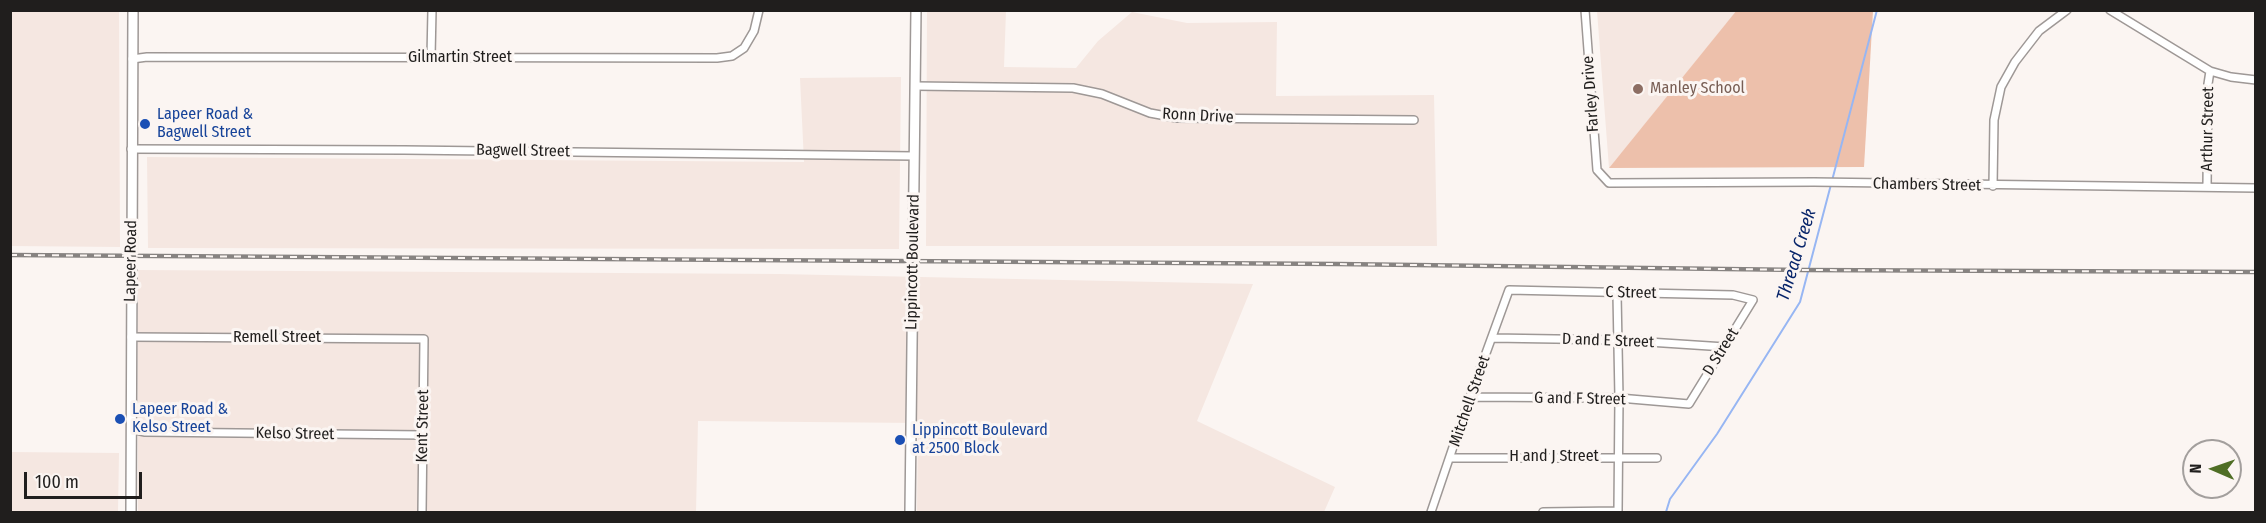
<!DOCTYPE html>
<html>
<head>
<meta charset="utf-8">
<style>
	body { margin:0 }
	#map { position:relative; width:2266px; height:523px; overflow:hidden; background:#fbf5f2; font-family:"Fira Sans Condensed",sans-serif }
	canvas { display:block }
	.frame { position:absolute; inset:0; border:12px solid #201e1d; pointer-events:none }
	.north { position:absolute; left:2182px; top:439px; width:60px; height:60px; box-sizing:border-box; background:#fbf5f2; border:2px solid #a39f9d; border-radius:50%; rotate:272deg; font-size:16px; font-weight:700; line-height:24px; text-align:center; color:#201e1d }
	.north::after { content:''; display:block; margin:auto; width:21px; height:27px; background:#4f6e25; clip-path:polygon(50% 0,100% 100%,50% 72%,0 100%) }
	.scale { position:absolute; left:24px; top:472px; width:118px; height:27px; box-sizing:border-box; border:3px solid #201e1d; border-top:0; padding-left:8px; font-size:18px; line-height:21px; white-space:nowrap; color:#201e1d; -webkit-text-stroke:4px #fbf5f2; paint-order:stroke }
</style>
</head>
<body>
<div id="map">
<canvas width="2266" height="523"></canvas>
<div class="frame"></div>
<div class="north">N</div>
<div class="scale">100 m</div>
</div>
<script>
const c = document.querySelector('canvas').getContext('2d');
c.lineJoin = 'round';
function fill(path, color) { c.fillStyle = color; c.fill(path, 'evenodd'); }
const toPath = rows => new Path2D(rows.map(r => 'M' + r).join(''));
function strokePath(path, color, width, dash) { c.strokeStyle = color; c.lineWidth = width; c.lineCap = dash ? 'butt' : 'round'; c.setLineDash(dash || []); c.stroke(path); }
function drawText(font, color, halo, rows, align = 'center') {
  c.font = font + ' "Fira Sans Condensed",sans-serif'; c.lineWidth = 6; c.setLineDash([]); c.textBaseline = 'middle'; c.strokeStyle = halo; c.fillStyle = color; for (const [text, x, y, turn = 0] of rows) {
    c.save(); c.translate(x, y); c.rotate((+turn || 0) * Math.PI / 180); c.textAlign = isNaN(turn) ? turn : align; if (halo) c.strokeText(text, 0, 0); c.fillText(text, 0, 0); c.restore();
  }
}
fill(toPath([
	[11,10,119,11,120,247,11,246],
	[927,11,1006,11,1004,67,1076,68,1098,41,1132,12,1187,23,1277,22,1276,96,1434,95,1437,246,926,246],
	[1597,11,1737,11,1609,168],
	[901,77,899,249,148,248,147,157,804,162,800,78],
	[138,270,779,274,1253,284,1197,421,1335,487,1324,512,917,512,918,423,698,421,696,512,138,512],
	[11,452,119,453,118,512,11,512]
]), '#f5e7e1');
fill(toPath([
	[1737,10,1873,11,1864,167,1609,168]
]), '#edc0ab');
strokePath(toPath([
	[1666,512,1670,499,1717,434,1800,302,1877,10]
]), '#97b6f3', 2);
const street = toPath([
	[1585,10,1597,170,1609,183,1814,182,2256,188],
	[2110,10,2210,71,2231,77,2256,80],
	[431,57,432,10],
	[132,59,147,57,717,58,732,56,744,48,754,31,759,10],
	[915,86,1073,88,1102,94,1150,113,1177,118,1414,120],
	[131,149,404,150,914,156],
	[1993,186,1994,120,2001,87,2015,62,2039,31,2067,10],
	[2207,187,2208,84,2210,71],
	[131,337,424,339,422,512],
	[1492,338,1618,340,1725,347],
	[131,429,145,432,423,435],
	[1450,458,1657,458],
	[1431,512,1470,397,1509,290,1733,295,1753,300,1689,404,1619,398,1470,397],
	[1543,512,1618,511,1619,398,1617,294]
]);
const secondary = toPath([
	[131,512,133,10],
	[910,512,916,10]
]);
strokePath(street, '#9e9896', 10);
strokePath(secondary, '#9e9896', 12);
strokePath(street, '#fff', 7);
strokePath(secondary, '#fff', 9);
const rail = toPath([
	[10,255,1337,264,1802,270,2256,272]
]);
strokePath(rail, '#878381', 4.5);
strokePath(rail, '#fbf5f2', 2, [7]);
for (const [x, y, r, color] of [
	[1638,89,6,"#8d6e63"],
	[145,124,6,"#1a4fb4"],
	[120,419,6,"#1a4fb4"],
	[900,440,6,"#1a4fb4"]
]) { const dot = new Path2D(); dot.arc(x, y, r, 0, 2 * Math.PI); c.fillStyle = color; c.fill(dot); strokePath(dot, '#fbf5f2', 2); }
drawText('16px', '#201e1d', '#fbf5f2', [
	["Gilmartin Street",460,58],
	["Farley Drive",1591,94,-94],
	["Ronn Drive",1198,116,3],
	["Arthur Street",2208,129,-89],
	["Bagwell Street",523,151,1],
	["Chambers Street",1927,185,1],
	["Lapeer Road",131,261,-89],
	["Lippincott Boulevard",913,262,-89],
	["C Street",1631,293,1],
	["Remell Street",277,338],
	["D and E Street",1608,341,2],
	["D Street",1721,352,-58],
	["G and F Street",1580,399,1],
	["Mitchell Street",1470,401,-71],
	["Kent Street",423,426,-89],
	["Kelso Street",295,434,1],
	["H and J Street",1554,457]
]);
drawText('16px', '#785e54', '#fbf5f2', [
	["Manley School",1650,89]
], 'left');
drawText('16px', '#164399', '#fbf5f2', [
	["Lapeer Road &",157,115],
	["Bagwell Street",157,133],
	["Lapeer Road &",132,410],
	["Kelso Street",132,428],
	["Lippincott Boulevard",912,431],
	["at 2500 Block",912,449]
], 'left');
drawText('italic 18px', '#08256a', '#fbf5f2', [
	["Thread Creek",1797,255,-73]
]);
</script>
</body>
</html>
